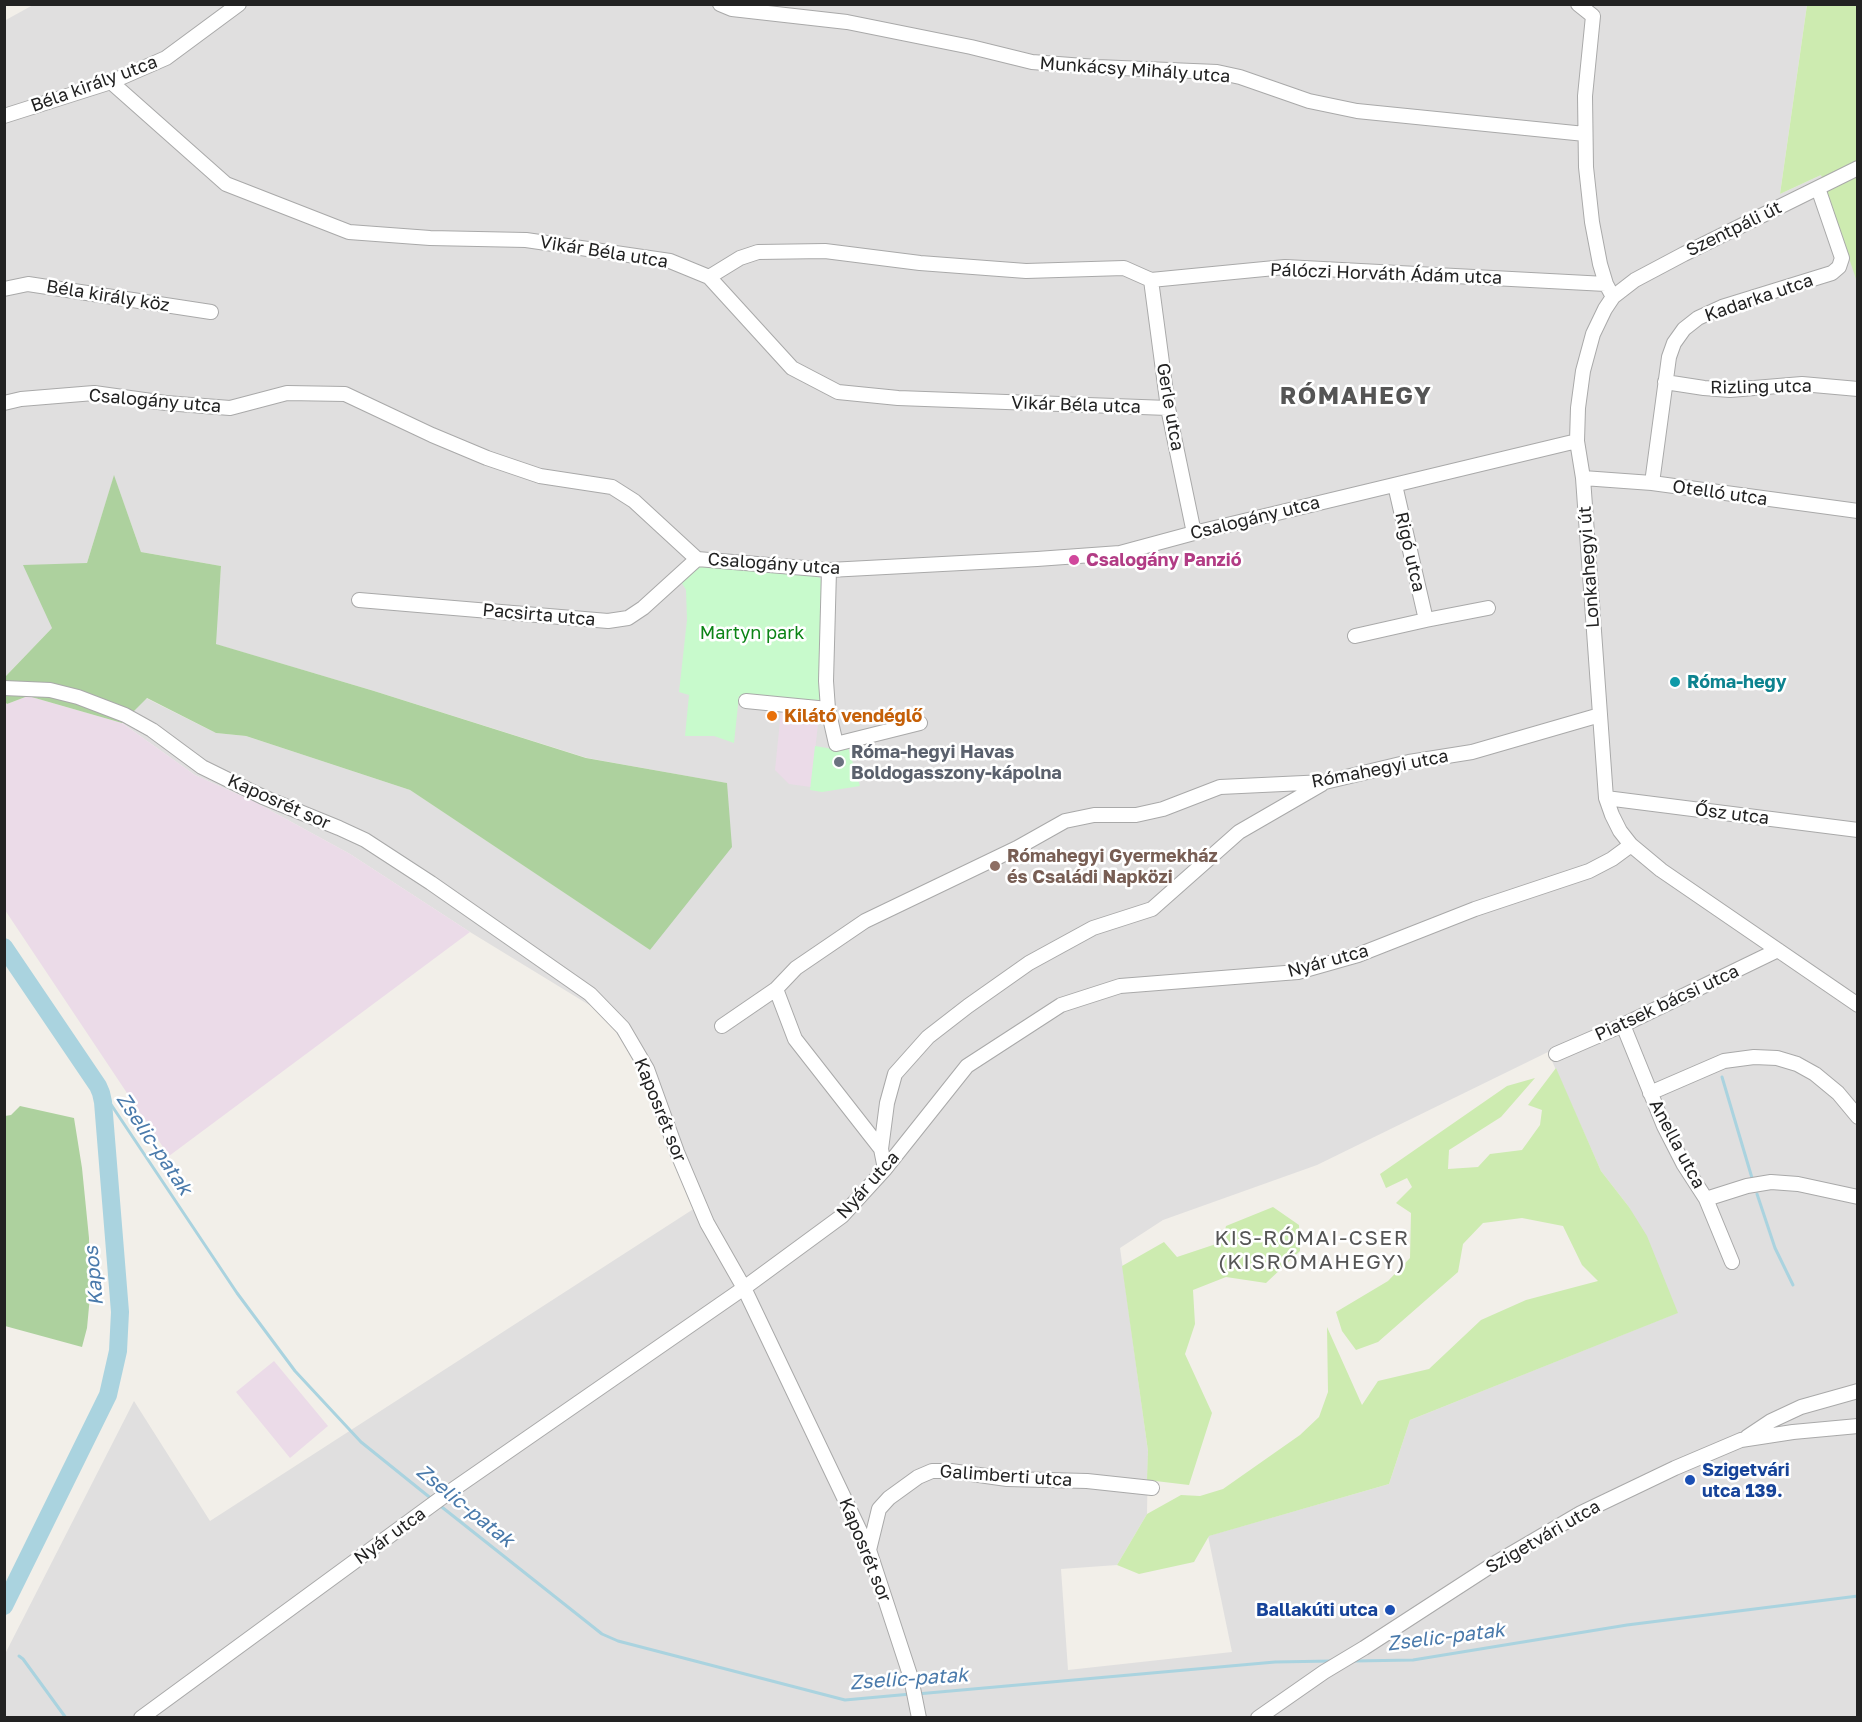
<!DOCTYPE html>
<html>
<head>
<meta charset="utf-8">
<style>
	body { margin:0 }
	#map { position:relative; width:1862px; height:1722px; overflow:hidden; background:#f2efe9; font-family:"Golos Text",sans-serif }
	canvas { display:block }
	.frame { position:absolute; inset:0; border:6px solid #222; pointer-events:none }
</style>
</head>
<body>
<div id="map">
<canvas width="1862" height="1722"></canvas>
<div class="frame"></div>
</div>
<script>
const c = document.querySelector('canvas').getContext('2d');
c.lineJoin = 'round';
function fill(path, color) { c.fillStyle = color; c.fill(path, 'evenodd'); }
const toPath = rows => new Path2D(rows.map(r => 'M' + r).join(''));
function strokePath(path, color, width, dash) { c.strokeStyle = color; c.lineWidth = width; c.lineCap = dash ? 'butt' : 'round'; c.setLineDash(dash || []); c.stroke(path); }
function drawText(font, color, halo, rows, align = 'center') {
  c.font = font + ' "Golos Text",sans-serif'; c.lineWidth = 5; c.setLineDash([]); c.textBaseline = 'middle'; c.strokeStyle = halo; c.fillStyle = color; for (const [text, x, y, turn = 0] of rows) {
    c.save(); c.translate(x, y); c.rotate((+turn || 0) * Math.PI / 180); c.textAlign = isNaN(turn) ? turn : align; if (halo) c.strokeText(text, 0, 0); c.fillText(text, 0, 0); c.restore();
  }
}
fill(toPath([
	[33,5,1807,5,1780,194,1821,175,1858,282,1857,1717,5,1717,5,1654,134,1401,210,1521,695,1208,647,1080,604,1014,470,932,350,854,255,802,195,775,122,723,146,698,216,733,246,736,410,790,650,950,726,783,587,758,374,691,215,644,221,566,141,552,114,476,87,563,52,628,5,677,4,21],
	[1548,1052,1601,1171,1629,1207,1677,1313,1410,1420,1389,1484,1208,1536,1232,1652,1068,1670,1061,1569,1117,1565,1147,1514,1148,1451,1120,1248,1163,1220,1317,1165]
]), '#e0dfdf');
fill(toPath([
	[28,696,122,723,195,775,255,802,350,854,470,932,169,1156,5,910,4,702,7,704],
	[781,711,819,715,811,787,789,784,775,770],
	[274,1361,328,1426,290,1458,236,1392]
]), '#ebdbe8');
fill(toPath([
	[1807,5,1857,5,1857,282,1821,175,1780,194],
	[1556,1068,1601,1171,1629,1207,1647,1236,1678,1313,1410,1420,1389,1484,1209,1536,1194,1562,1139,1574,1117,1565,1147,1514,1181,1495,1200,1496,1223,1489,1300,1435,1319,1417,1328,1392,1327,1327,1362,1405,1378,1381,1429,1369,1481,1320,1526,1300,1598,1281,1582,1265,1563,1226,1522,1218,1483,1223,1463,1244,1458,1272,1378,1342,1356,1350,1342,1331,1336,1312,1388,1281,1410,1258,1411,1213,1396,1203,1412,1187,1407,1178,1386,1188,1380,1174,1507,1086,1535,1078,1501,1117,1449,1150,1448,1169,1478,1167,1490,1154,1522,1150,1540,1125,1542,1110,1528,1105],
	[1273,1207,1299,1225,1300,1251,1266,1283,1226,1277,1193,1290,1195,1324,1185,1354,1212,1413,1189,1485,1147,1480,1148,1451,1122,1266,1164,1242,1177,1257,1222,1242,1226,1226]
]), '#cdebb0');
fill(toPath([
	[114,475,141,552,221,566,216,644,374,691,586,758,727,783,732,847,650,950,410,790,246,736,216,733,147,698,122,723,28,696,7,704,5,702,5,677,52,628,23,565,87,563],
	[20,1106,74,1118,82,1168,89,1238,90,1296,87,1328,82,1347,5,1326,5,1116,11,1115]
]), '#add19e');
fill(toPath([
	[699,564,817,575,824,583,822,705,739,696,734,743,714,736,685,736,689,695,679,692,687,620,686,590,679,578],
	[815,746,833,749,848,747,860,786,822,792,810,790]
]), '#c8facc');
strokePath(toPath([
	[1722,1077,1752,1178],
	[101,1093,108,1100,237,1293,295,1371,361,1442,433,1500],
	[1757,1194,1775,1248,1793,1285],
	[438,1504,602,1634,618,1641,845,1700,911,1694],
	[19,1656,23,1659,66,1718],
	[1354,1661,1413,1660,1627,1625,1858,1596],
	[917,1694,1275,1662,1332,1661]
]), '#aad3df', 3);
strokePath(toPath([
	[4,947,98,1086,101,1093,103,1102,120,1312,118,1351,108,1395,4,1606]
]), '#aad3df', 18);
const minor = toPath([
	[720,4,732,9,847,22,971,47,1032,62,1097,67,1217,72,1240,77,1309,101,1357,111,1585,134],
	[1578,4,1593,16,1585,96,1586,167,1592,222,1600,264,1606,284,1613,297,1605,309,1593,334,1583,371,1578,408,1577,441,1583,478,1606,798,1612,815,1620,831,1631,845,1661,870,1858,1005],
	[111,82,226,184,349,232,430,238,526,240,670,261,709,277,792,368,838,392,898,398,1168,408],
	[4,116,111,82,166,58,239,4],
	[709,277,740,258,758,252,825,251,920,263,1026,271,1124,268,1151,280,1285,267,1606,284],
	[1151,280,1168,408,1194,533],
	[4,289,28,284,211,312],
	[1613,297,1635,280,1684,254,1858,168],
	[1665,382,1704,388,1730,390,1802,384,1858,389],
	[4,403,21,399,94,393,166,403,230,408,287,393,345,394,432,435,487,458,540,476,612,487,634,501,697,559,829,570,1037,559,1120,553,1194,533,1577,441],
	[1583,478,1652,483,1858,511],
	[1652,483,1669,357,1674,343,1684,329,1698,318,1722,307,1832,273,1839,267,1842,258,1818,188],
	[1395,485,1426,620],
	[829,570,826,681,828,709,836,744,920,723],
	[359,600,608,621,628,618,643,608,697,559],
	[1355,636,1426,620,1488,608],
	[4,688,50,690,78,697,125,715,152,730,202,767,263,797,339,828,365,840,431,883,590,994,623,1028,647,1069,677,1152,707,1223,744,1288,869,1550,911,1678,919,1718],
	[746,701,828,709],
	[1606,798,1858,830],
	[1623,1025,1664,1126,1684,1165,1706,1199,1732,1262],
	[722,1026,776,989],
	[1556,1054,1623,1025,1778,950],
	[1650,1093,1724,1061,1754,1057,1777,1058,1797,1064,1815,1074,1838,1093,1858,1117],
	[881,1149,887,1103,895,1074,928,1037,968,1006,1029,963,1093,928,1152,909,1239,832,1322,784],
	[885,1169,881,1149,795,1039,776,989,796,968,865,921,1017,848,1065,821,1094,815,1136,815,1163,809,1220,787,1325,782,1409,762,1472,752,1600,715],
	[1706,1199,1747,1186,1771,1182,1798,1184,1858,1197],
	[1747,1437,1771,1421,1801,1407,1858,1391],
	[869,1550,879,1509,889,1498,918,1477,932,1471,951,1471,1007,1479,1087,1481,1152,1488],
	[141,1718,448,1493,744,1288,842,1216,885,1169,967,1066,1061,1005,1120,986,1298,972,1358,955,1475,909,1589,871,1612,859,1631,845],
	[1258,1718,1324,1672,1364,1648,1492,1565,1581,1513,1675,1468,1741,1440,1793,1432,1858,1426]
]);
strokePath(minor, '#a9a9a9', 16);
strokePath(minor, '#fff', 14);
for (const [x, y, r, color] of [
	[1074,560,6,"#d1479c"],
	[1675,682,6,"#0f9aa8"],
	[772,716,6,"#e8710a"],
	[839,762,6,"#6b7280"],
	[995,866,6,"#8d6e63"],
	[1690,1480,6,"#1a4fb4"],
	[1390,1610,6,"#1a4fb4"]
]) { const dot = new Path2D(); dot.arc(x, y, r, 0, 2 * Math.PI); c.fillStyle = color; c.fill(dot); strokePath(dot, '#fff', 2); }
drawText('18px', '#222', '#fff', [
	["Munkácsy Mihály utca",1135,70,4],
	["Béla király utca",94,84,-20],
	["Szentpáli út",1734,229,-26],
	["Vikár Béla utca",604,252,9],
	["Pálóczi Horváth Ádám utca",1386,274,2],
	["Béla király köz",108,296,9],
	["Kadarka utca",1759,298,-19],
	["Rizling utca",1761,387,-1],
	["Csalogány utca",155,401,5],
	["Vikár Béla utca",1076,405,2],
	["Gerle utca",1170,407,80],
	["Otelló utca",1720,493,8],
	["Csalogány utca",1255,518,-14],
	["Rigó utca",1410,552,77],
	["Csalogány utca",774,564,4],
	["Lonkahegyi út",1589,567,-94],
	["Pacsirta utca",539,615,5],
	["Rómahegyi utca",1380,769,-11],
	["Kaposrét sor",279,802,24],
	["Ősz utca",1732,814,7],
	["Nyár utca",1328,961,-15],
	["Piatsek bácsi utca",1667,1003,-25],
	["Kaposrét sor",660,1110,68],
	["Anella utca",1677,1144,62],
	["Nyár utca",868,1185,-48],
	["Galimberti utca",1006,1476,4],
	["Nyár utca",390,1536,-36],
	["Szigetvári utca",1543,1537,-30],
	["Kaposrét sor",865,1550,68]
]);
drawText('bold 18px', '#b23c85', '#fff', [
	["Csalogány Panzió",1086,560]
], 'left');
drawText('18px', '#0c8416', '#fff', [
	["Martyn park",752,633]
]);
drawText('bold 18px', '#0d838f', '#fff', [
	["Róma-hegy",1687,682]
], 'left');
drawText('bold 18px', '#c56008', '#fff', [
	["Kilátó vendéglő",784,716]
], 'left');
drawText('bold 18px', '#5b616d', '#fff', [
	["Róma-hegyi Havas",851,752],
	["Boldogasszony-kápolna",851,773]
], 'left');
drawText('bold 18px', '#785e54', '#fff', [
	["Rómahegyi Gyermekház",1007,856],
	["és Családi Napközi",1007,877]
], 'left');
drawText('bold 18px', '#164399', '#fff', [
	["Szigetvári",1702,1470],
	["utca 139.",1702,1491],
	["Ballakúti utca",1378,1610,"right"]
], 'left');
drawText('italic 20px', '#4a7aab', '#fff', [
	["Zselic-patak",154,1144,56],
	["Kapos",94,1276,-95],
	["Zselic-patak",465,1506,39],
	["Zselic-patak",1446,1637,-7],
	["Zselic-patak",909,1679,-4]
]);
c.letterSpacing = '1.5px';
drawText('21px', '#555', '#fff', [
	["KIS-RÓMAI-CSER",1312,1238],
	["(KISRÓMAHEGY)",1312,1262]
]);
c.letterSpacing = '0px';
c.letterSpacing = '1.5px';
drawText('bold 24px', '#555', '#fff', [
	["RÓMAHEGY",1356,396]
]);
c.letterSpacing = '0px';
</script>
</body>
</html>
